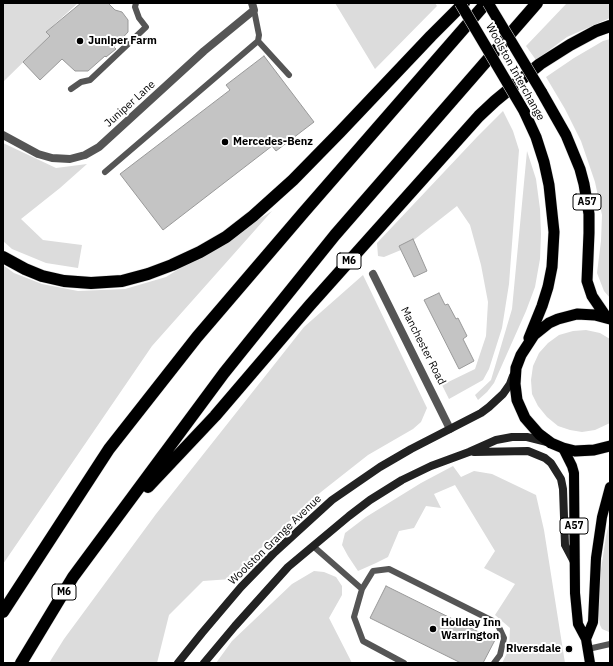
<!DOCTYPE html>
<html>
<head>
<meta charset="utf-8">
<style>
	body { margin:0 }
	#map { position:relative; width:613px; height:666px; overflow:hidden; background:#fff; font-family:"IBM Plex Sans",sans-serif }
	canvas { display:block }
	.frame { position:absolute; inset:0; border:4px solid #000; pointer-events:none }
</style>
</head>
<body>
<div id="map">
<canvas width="613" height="666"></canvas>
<div class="frame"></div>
</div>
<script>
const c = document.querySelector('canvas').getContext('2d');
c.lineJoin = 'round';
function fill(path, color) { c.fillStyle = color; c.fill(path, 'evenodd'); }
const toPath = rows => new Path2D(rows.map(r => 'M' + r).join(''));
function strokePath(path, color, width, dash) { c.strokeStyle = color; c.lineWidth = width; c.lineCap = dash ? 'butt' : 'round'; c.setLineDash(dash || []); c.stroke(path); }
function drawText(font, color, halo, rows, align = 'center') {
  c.font = font + ' "IBM Plex Sans",sans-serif'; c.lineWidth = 4; c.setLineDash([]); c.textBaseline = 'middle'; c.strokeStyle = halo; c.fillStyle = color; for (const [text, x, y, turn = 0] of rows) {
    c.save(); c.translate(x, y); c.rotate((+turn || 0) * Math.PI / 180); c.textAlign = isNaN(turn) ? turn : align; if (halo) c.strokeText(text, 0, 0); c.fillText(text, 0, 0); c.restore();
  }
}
fill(toPath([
	[3,3,78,3,46,32,50,36,3,82],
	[335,3,435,3,437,6,375,69],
	[567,3,610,3,610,18,567,37,536,60,526,46],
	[610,39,610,298,604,291,597,273,601,241,602,215,595,182,581,141,565,109,546,77,574,58,603,41],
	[503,111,513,131,519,150,509,284,502,328,489,369,483,380,449,399,442,385,475,369,486,336,488,302,481,265,470,225,457,206,401,250,384,257,378,256,377,243,477,137],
	[3,143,56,168,87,164,60,188,21,219,43,240,82,245,78,268,46,263,12,249,3,241],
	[527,151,536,179,540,209,541,234,540,259,535,287,526,311,494,383,487,392,478,400,475,395,491,380,512,309],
	[272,211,152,346,3,564,3,265,14,273,42,284,78,291,125,289,166,277],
	[363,275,427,408,421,422,413,429,368,455,321,492,268,541,231,579,203,581,169,615,157,663,49,663,64,639,156,514,304,327],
	[586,330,600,333,610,339,610,423,595,430,582,432,570,430,558,426,547,417,538,406,532,394,531,380,533,366,539,353,548,343,559,335,573,331],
	[453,466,461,477,474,471,492,474,536,495,544,530,565,663,502,663,509,649,510,628,495,615,515,584,484,568,495,551,455,485,434,494,441,508,426,506,414,528,399,531,388,557,376,563,358,571,348,556,342,545,345,533,366,517,421,483],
	[610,520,610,632,609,632,602,629,600,625,598,613,600,576,606,536],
	[314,571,324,572,336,577,342,586,342,595,329,618,352,663,216,663,232,641,292,584]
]), '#dcdcdc');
const building = toPath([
	[81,3,108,3,115,10,122,12,128,20,128,32,114,47,116,49,106,57,105,56,88,71,75,71,62,59,40,80,23,62,50,36,46,32,81,3],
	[264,56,314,122,276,151,272,146,163,230,120,174,230,90,226,85,264,56],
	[413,239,427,271,414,277,399,246,413,239],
	[439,293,445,305,448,304,456,319,458,318,467,336,463,339,474,361,459,369,424,300,439,293],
	[386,586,495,640,483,663,461,663,370,618,386,586]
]);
fill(building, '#c4c4c4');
strokePath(building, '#999', 1);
const primary = toPath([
	[563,448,572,466,574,473,575,593,578,624,586,639,590,663],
	[586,639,593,622,596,558,602,517,610,487]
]);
const trunk = toPath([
	[541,91,566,135,580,169,584,184,589,214,589,233,587,281,592,296,607,318],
	[524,111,536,137,544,162,549,185,554,232,552,267,548,287,542,306,529,338],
	[610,319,595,315,577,314,558,319,549,323,534,335,521,355,516,368,515,384,517,400,525,418,539,434,551,443,563,448,575,451,594,450,610,446]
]);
const motorway = toPath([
	[3,257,25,269,42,276,64,281,91,283,122,281,148,274,172,265,200,252,226,237,253,216,293,180,340,132,431,36,464,3],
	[148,487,215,416,310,305,479,116,495,101,540,64,570,45,596,31,610,26],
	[3,612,109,449,197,337,304,212,486,3],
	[21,663,73,577,224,373,335,235,537,3]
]);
strokePath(primary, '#dbdbdb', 11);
strokePath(trunk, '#dbdbdb', 12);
strokePath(motorway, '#dbdbdb', 13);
strokePath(toPath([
	[258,41,289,75],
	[71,89,81,82,90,80,146,27,139,18,135,7,136,3],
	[105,172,258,41,259,35,254,10],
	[313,546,362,589],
	[588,649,610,644],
	[404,663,363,641,354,617,362,589,373,571,389,569,497,623,504,638,500,655,494,663]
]), '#555', 6);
strokePath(toPath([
	[3,135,38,154,52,158,70,159,85,155,99,147,204,51,254,10,252,3],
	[373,274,450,429]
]), '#555', 8);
strokePath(toPath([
	[474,452,528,451,545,458,551,463,561,479,563,489,565,545,574,562],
	[178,663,202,633,241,587,275,552,332,500,380,467,411,449,481,413,489,407,503,394,510,384,513,376],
	[204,663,235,626,288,567,349,516,370,500,402,480,431,466,469,452,496,440,512,437,527,437,547,442]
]), '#222', 8);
strokePath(primary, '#000', 10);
strokePath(trunk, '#000', 11);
strokePath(motorway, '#000', 12);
const trunkBridge = toPath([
	[460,3,524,111],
	[488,3,541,91]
]);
strokePath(trunkBridge, '#dbdbdb', 12, []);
strokePath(trunkBridge, '#000', 11);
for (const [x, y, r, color] of [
	[80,41,4,"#000"],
	[225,142,4,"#000"],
	[433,629,4,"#000"],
	[569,649,4,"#000"]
]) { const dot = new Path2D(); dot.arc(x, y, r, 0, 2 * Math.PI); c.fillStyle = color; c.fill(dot); strokePath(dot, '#fff', 1.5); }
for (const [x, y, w] of [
	[587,202,28],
	[349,261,24],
	[574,526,28],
	[64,592,24]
]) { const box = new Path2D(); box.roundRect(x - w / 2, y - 8, w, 16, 3); c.fillStyle = '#fff'; c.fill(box); strokePath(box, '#000', 1); }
drawText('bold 10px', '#000', null, [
	["A57",587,202],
	["M6",349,261],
	["A57",574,526],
	["M6",64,592]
]);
drawText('bold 11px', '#000', '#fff', [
	["Juniper Farm",88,41],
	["Mercedes-Benz",233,142],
	["Holiday Inn",441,623],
	["Warrington",441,636],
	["Riversdale",561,649,"right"]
], 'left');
drawText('11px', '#000', '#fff', [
	["Woolston Interchange",515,72,61],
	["Juniper Lane",130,104,-42],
	["Manchester Road",423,346,63],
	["Woolston Grange Avenue",275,540,-44]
]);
</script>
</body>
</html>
